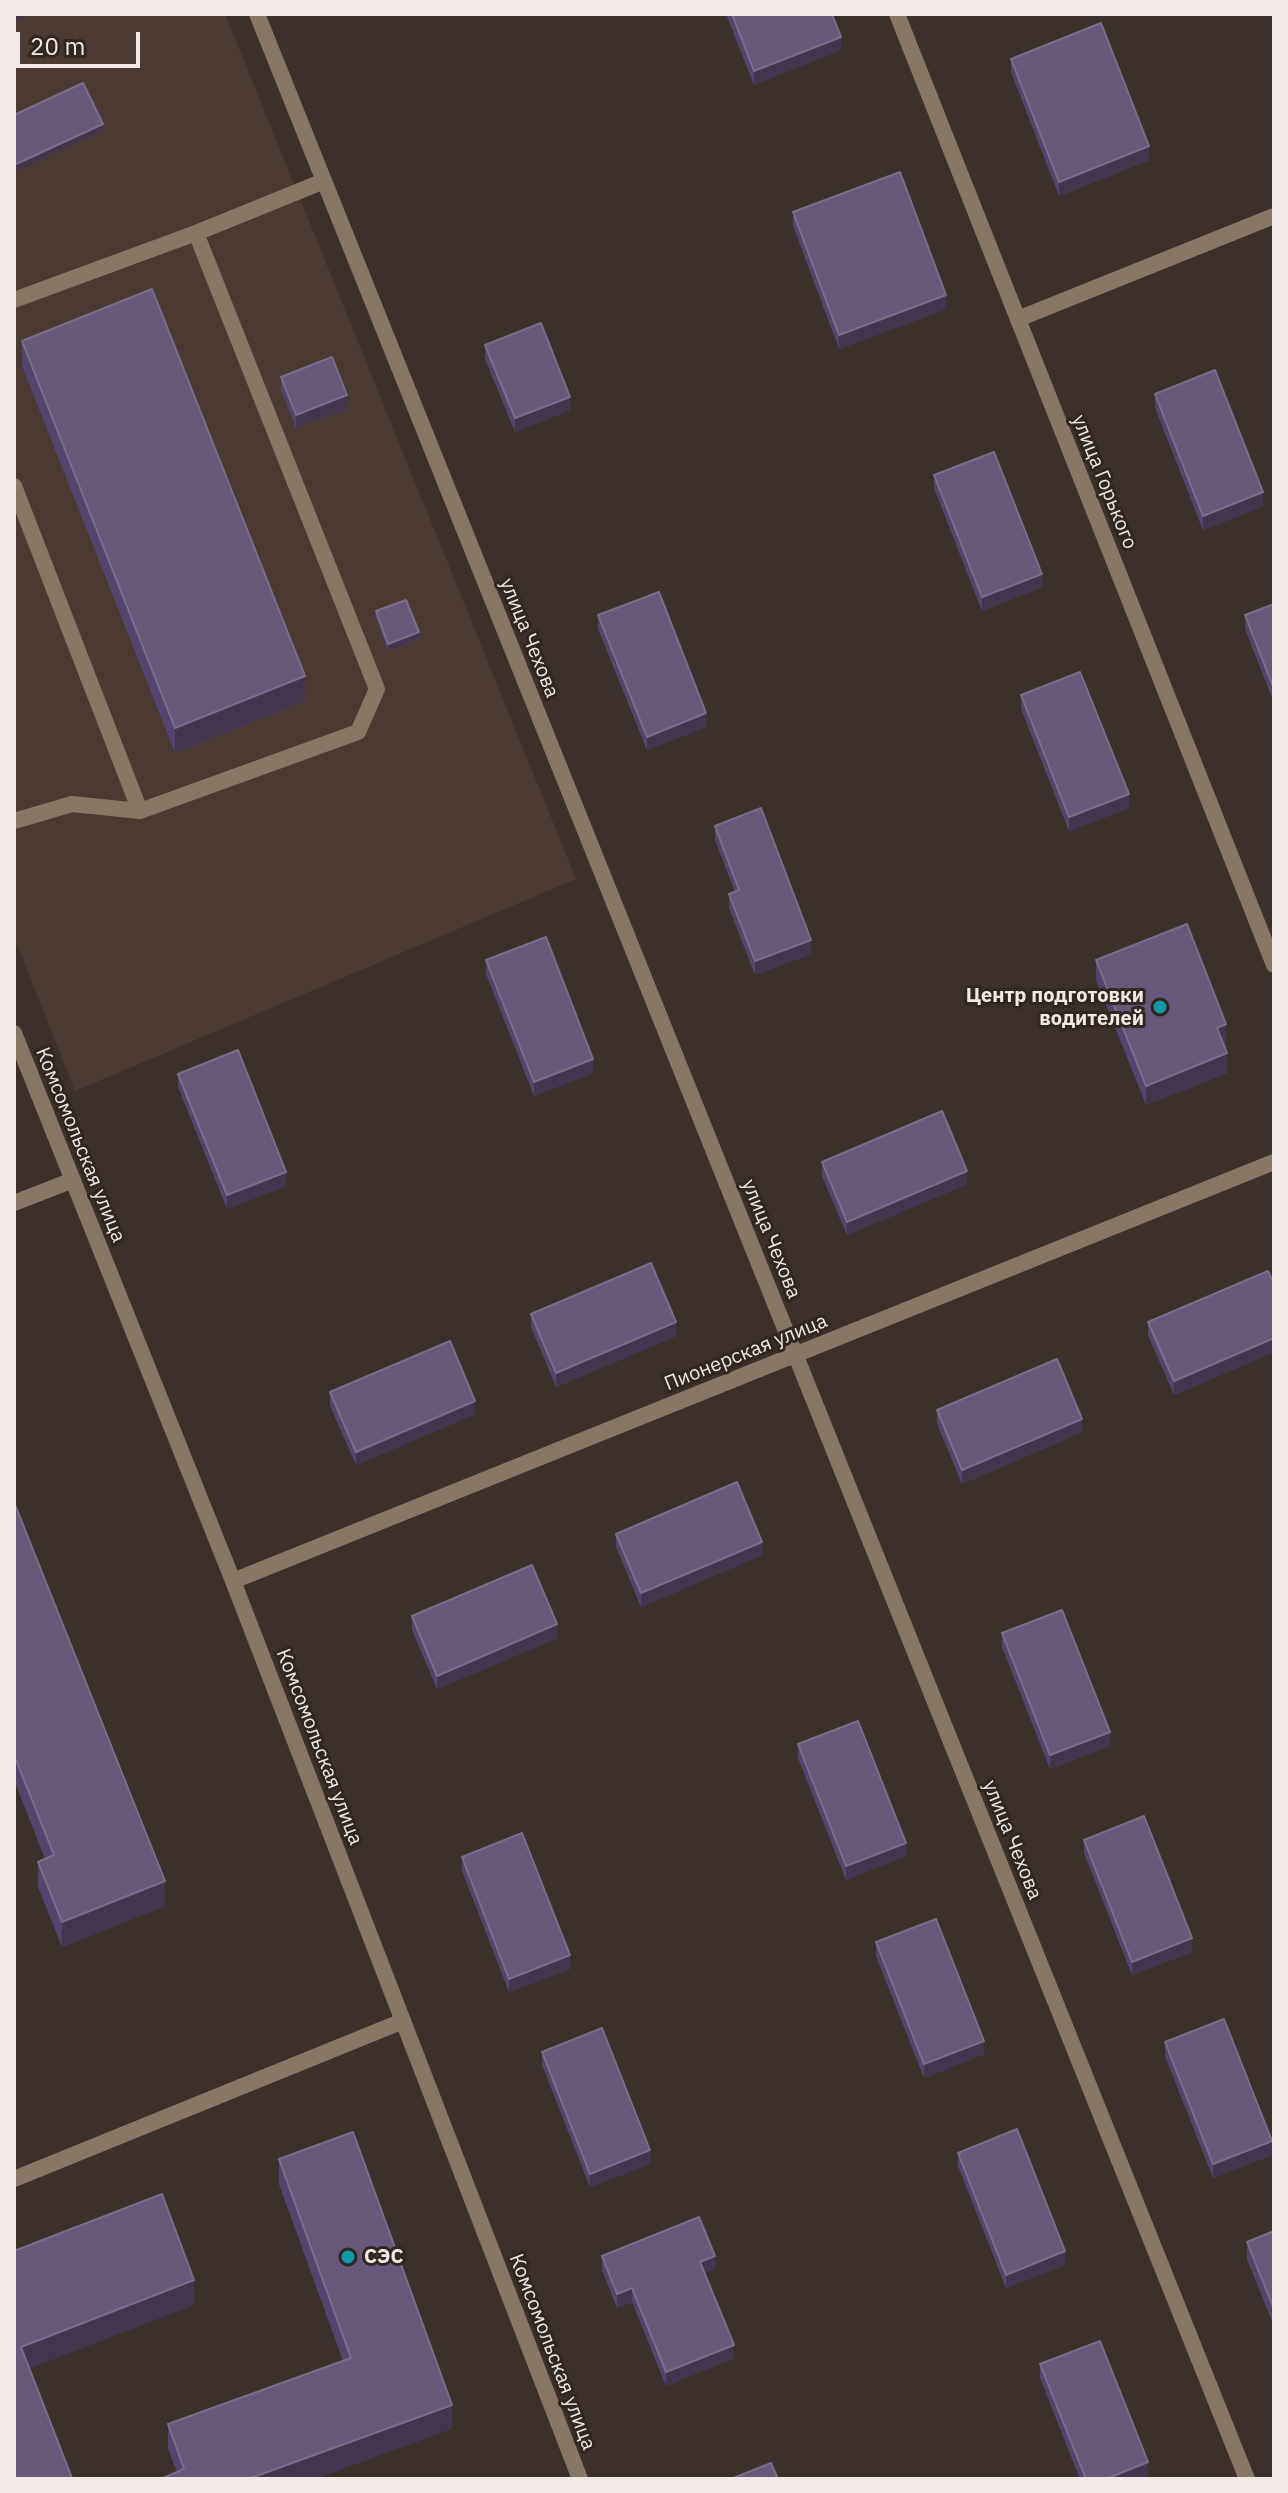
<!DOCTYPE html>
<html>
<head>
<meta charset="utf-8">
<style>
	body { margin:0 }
	#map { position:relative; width:1288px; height:2493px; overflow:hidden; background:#3c302b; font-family:"IBM Plex Sans",sans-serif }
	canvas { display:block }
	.frame { position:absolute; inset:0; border:16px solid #f1e9e5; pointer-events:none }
	.scale { position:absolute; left:16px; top:32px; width:124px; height:36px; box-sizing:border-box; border:4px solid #f1e9e5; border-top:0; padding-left:10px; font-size:24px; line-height:28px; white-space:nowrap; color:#f1e9e5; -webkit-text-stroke:6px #322621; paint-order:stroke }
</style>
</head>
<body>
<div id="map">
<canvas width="1288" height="2493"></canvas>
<div class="frame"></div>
<div class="scale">20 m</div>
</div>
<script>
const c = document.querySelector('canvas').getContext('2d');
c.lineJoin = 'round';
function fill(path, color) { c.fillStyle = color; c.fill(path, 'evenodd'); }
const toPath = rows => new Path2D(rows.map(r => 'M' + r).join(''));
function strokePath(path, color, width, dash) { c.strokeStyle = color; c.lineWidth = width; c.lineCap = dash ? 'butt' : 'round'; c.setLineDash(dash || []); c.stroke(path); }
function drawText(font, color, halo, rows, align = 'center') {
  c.font = font + ' "IBM Plex Sans",sans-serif'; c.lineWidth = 6; c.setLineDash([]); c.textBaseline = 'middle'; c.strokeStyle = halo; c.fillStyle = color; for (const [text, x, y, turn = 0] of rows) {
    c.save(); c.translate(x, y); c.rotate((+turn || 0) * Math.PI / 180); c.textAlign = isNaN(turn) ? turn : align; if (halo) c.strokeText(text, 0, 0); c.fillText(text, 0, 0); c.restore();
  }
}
fill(toPath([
	[14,14,225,14,576,879,75,1091,14,937]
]), '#4b3a32');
strokePath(toPath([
	[196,233,324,181],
	[14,300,196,233,377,689,358,732,140,811,72,804,14,821],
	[1018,319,1274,216],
	[14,486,140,811],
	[14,1203,73,1180],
	[14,2179,403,2021]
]), '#897766', 16);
strokePath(toPath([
	[257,14,1247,2479],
	[897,14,1274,965],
	[233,1581,1274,1162]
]), '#897766', 16);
strokePath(toPath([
	[14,1033,233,1581,580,2479]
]), '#897766', 16);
fill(toPath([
	[726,14,832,14,841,50,754,85],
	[1011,59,1149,160,1059,196,1011,72],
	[793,212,946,309,839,349,793,226],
	[22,341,305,701,175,753,22,366],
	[485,345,570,410,515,432,485,359],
	[281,377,347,409,296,428,281,390],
	[1155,394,1263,506,1203,530,1155,408],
	[934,475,1042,587,982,611,934,488],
	[1274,604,1274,703,1245,629,1245,615],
	[376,611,419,639,388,651,376,618],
	[598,615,706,727,647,750,598,629],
	[1021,695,1129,808,1069,831,1021,709],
	[715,826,811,954,755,975,729,908,729,894,735,892,715,840],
	[486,960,593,1073,534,1096,486,974],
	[1096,960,1226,1043,1224,1044,1227,1073,1146,1105,1096,980],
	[178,1074,286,1186,227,1209,178,1087],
	[822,1162,967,1184,847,1235,822,1176],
	[1274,1284,1274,1352,1174,1395,1148,1335,1148,1322],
	[531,1314,676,1336,556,1387,531,1327],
	[330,1392,475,1414,356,1465,330,1406],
	[937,1410,1082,1432,962,1484,937,1424],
	[14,1502,165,1906,62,1947,38,1887,38,1862,45,1859,14,1780],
	[616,1534,762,1555,641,1607,616,1547],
	[412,1616,557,1638,437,1689,412,1630],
	[1002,1633,1110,1746,1050,1769,1002,1647],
	[798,1744,906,1856,846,1880,798,1758],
	[1084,1840,1192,1952,1132,1975,1084,1853],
	[462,1857,570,1969,509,1992,462,1871],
	[876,1942,984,2054,924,2078,876,1956],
	[1165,2042,1272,2155,1213,2178,1165,2056],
	[542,2052,650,2164,590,2187,542,2065],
	[958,2153,1065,2265,1006,2288,958,2166],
	[279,2159,452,2429,177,2472,168,2449,168,2424,343,2361,279,2184],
	[1274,2231,1274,2326,1247,2259,1247,2242],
	[602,2256,715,2269,705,2273,734,2358,666,2386,632,2302,617,2308,602,2270],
	[1040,2364,1148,2476,1140,2479,1080,2479,1040,2378]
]), '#55456e');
fill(toPath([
	[17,14,32,14,14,22,14,15],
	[841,37,841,50,754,85,754,71],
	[103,124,103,131,14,172,14,165],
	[1149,146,1149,160,1059,196,1059,182],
	[946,295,946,309,839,349,839,335],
	[347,395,347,409,296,428,296,415],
	[570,397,570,410,515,432,515,418],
	[1263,492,1263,506,1203,530,1203,516],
	[1042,574,1042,587,982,611,982,597],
	[419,632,419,639,388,651,388,644],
	[305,676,305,701,175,753,175,728],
	[706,713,706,727,647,750,647,737],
	[1129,794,1129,808,1069,831,1069,817],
	[811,940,811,954,755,975,755,961],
	[1226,1024,1226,1043,1217,1047,1217,1028],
	[1227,1053,1227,1073,1146,1105,1146,1086],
	[593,1059,593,1073,534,1096,534,1082],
	[967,1171,967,1184,847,1235,847,1222],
	[286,1172,286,1186,227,1209,227,1195],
	[676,1322,676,1336,556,1387,556,1373],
	[1274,1338,1274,1352,1174,1395,1174,1381],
	[475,1401,475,1414,356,1465,356,1452],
	[1082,1419,1082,1432,962,1484,962,1470],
	[762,1542,762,1555,641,1607,641,1593],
	[557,1624,557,1638,437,1689,437,1676],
	[1110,1732,1110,1746,1050,1769,1050,1755],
	[906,1843,906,1856,846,1880,846,1866],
	[165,1881,165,1906,62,1947,62,1922],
	[1192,1938,1192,1952,1132,1975,1132,1962],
	[570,1955,570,1969,509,1992,509,1979],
	[984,2041,984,2054,924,2078,924,2064],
	[1272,2141,1272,2155,1213,2178,1213,2164],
	[650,2150,650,2164,590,2187,590,2174],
	[1065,2251,1065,2265,1006,2288,1006,2275],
	[715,2256,715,2269,700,2275,700,2262],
	[194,2280,194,2305,21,2372,21,2347],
	[632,2288,632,2302,617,2308,617,2294],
	[734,2345,734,2358,666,2386,666,2372],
	[452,2405,452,2429,315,2479,248,2479],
	[1148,2462,1148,2476,1140,2479,1106,2479]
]), '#44354e');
const building = toPath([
	[732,14,832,14,841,37,754,71,732,14],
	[1101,23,1149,146,1059,182,1011,59,1101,23],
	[83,83,103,124,14,165,14,115,83,83],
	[900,172,946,295,839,335,793,212,900,172],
	[152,289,305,676,175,728,22,341,152,289],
	[541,323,570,397,515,418,485,345,541,323],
	[332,357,347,395,296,415,281,377,332,357],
	[1215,370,1263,492,1203,516,1155,394,1215,370],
	[994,452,1042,574,982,597,934,475,994,452],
	[659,592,706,713,647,737,598,615,659,592],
	[406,600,419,632,388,644,376,611,406,600],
	[1274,604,1274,689,1245,615,1274,604],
	[1080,672,1129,794,1069,817,1021,695,1080,672],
	[761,808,811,940,755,961,729,894,739,890,715,826,761,808],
	[1187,924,1226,1024,1217,1028,1227,1053,1146,1086,1096,960,1187,924],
	[546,937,593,1059,534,1082,486,960,546,937],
	[238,1050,286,1172,227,1195,178,1074,238,1050],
	[942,1111,967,1171,847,1222,822,1162,942,1111],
	[651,1263,676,1322,556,1373,531,1314,651,1263],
	[1268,1271,1274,1284,1274,1338,1174,1381,1148,1322,1268,1271],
	[450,1341,475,1401,356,1452,330,1392,450,1341],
	[1057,1359,1082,1419,962,1470,937,1410,1057,1359],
	[737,1482,762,1542,641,1593,616,1534,737,1482],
	[14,1502,165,1881,62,1922,38,1862,54,1855,14,1755,14,1502],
	[532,1565,557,1624,437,1676,412,1616,532,1565],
	[1062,1610,1110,1732,1050,1755,1002,1633,1062,1610],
	[858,1721,906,1843,846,1866,798,1744,858,1721],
	[1144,1816,1192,1938,1132,1962,1084,1840,1144,1816],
	[522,1833,570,1955,509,1979,462,1857,522,1833],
	[936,1919,984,2041,924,2064,876,1942,936,1919],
	[1224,2019,1272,2141,1213,2164,1165,2042,1224,2019],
	[602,2028,650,2150,590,2174,542,2052,602,2028],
	[1017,2129,1065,2251,1006,2275,958,2153,1017,2129],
	[353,2132,452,2405,248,2479,161,2479,184,2469,168,2424,351,2358,279,2159,353,2132],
	[162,2194,194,2280,21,2347,72,2478,14,2479,14,2251,162,2194],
	[699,2217,715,2256,700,2262,734,2345,666,2372,632,2288,617,2294,602,2256,699,2217],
	[1274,2231,1274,2309,1247,2242,1274,2231],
	[1100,2341,1148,2462,1106,2479,1086,2479,1040,2364,1100,2341],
	[771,2463,778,2479,731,2479,771,2463]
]);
fill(building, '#66577b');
strokePath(building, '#7b6e8b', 2);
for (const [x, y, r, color] of [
	[1160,1007,8,"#0f9aa8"],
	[348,2257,8,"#0f9aa8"]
]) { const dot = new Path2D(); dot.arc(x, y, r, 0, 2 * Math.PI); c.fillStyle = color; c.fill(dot); strokePath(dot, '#322621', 3); }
drawText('20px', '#f1e9e5', '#322621', [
	["улица Горького",1104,482,68],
	["улица Чехова",529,638,68],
	["Комсомольская улица",80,1145,68],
	["улица Чехова",771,1239,68],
	["Пионерская улица",746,1353,-22],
	["Комсомольская улица",319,1747,69],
	["улица Чехова",1012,1840,68],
	["Комсомольская улица",552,2352,69]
]);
drawText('bold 20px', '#f1e9e5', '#322621', [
	["Центр подготовки",1144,996],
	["водителей",1144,1019],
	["СЭС",364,2257,"left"]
], 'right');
</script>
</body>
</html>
